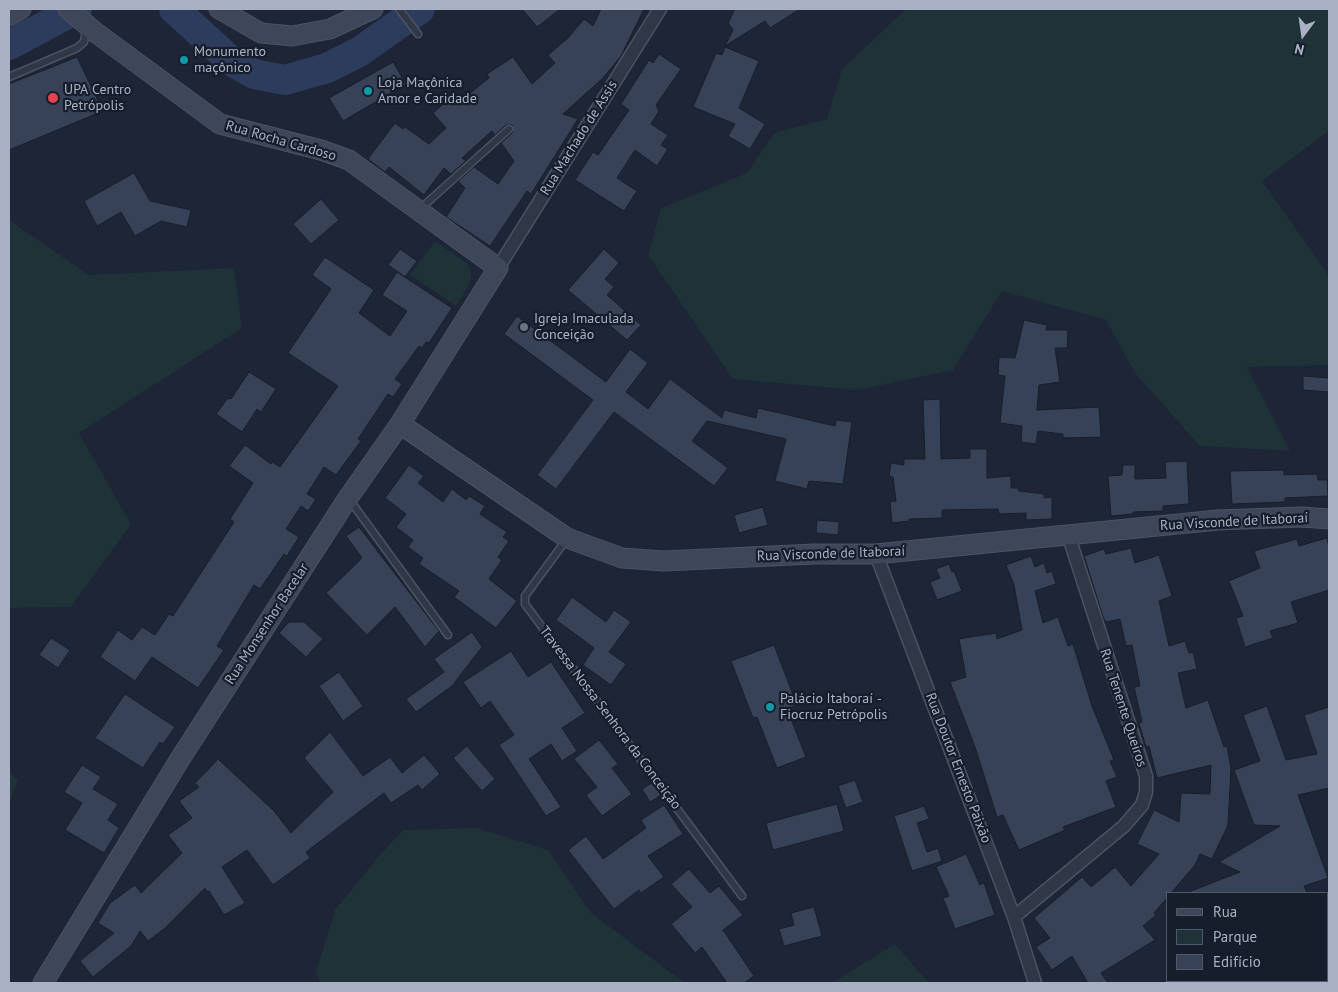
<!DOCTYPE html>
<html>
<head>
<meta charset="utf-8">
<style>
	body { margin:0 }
	#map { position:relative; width:1338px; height:992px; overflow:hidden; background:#1d2536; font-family:"PT Sans",sans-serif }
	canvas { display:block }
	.frame { position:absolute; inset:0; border:10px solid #aab1c4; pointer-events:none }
	.legend { position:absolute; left:1166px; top:892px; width:162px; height:90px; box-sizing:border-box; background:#161d2b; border:1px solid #515868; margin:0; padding:6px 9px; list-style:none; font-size:15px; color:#aab1c4 }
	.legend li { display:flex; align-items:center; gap:10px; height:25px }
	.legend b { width:25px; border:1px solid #515868 }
	.north { position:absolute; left:1278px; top:10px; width:50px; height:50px; -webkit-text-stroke:4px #161d2b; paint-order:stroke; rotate:194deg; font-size:14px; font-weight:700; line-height:20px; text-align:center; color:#aab1c4 }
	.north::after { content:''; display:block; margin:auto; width:18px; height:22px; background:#aab1c4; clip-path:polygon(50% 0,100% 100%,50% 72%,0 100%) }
</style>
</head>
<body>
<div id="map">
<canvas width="1338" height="992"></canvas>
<div class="frame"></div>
<ul class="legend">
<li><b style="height:6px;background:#3e465a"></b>Rua</li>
<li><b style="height:14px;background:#1f3237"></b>Parque</li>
<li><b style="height:14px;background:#384257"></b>Edifício</li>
</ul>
<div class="north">N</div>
</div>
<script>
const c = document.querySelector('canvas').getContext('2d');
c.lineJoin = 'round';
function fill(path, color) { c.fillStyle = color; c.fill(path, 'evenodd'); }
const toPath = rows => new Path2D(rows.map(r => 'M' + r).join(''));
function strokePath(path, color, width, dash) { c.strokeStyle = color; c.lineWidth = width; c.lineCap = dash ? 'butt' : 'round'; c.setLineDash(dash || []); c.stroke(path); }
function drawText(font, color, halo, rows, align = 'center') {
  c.font = font + ' "PT Sans",sans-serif'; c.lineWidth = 4.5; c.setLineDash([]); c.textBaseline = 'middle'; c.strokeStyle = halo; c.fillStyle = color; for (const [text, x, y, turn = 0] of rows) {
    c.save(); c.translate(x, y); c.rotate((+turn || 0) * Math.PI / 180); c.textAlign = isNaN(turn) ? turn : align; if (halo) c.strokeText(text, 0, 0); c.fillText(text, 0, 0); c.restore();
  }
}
fill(toPath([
	[906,9,1329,9,1329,131,1262,181,1329,276,1329,365,1247,367,1290,451,1200,446,1135,373,1106,320,1002,291,953,370,858,390,733,379,648,255,661,208,747,173,774,133,827,119,842,69],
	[9,220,89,275,234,268,242,328,79,433,131,524,71,607,9,608],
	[435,241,467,263,471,271,471,278,468,287,456,306,410,275],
	[9,772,18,780,9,805],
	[477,828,548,850,591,913,685,983,320,983,316,972,335,910,378,857,403,830],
	[895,944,929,983,832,983]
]), '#1f3237');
strokePath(toPath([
	[174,9,231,61,254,74,285,80,327,68,359,52,420,9],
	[9,45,77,9]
]), '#2d3c5d', 30);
const building = toPath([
	[522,9,560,9,537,27,522,9],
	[601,9,644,9,621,56,603,78,563,114,578,119,531,194,527,191,490,246,446,217,465,188,458,181,474,167,498,184,514,161,501,143,513,132,512,125,506,125,495,135,492,131,462,158,466,161,451,174,444,168,424,195,389,167,385,172,368,159,395,123,403,129,405,127,429,144,446,128,433,113,449,99,455,105,489,78,487,74,513,57,532,84,555,63,548,55,568,38,584,19,593,26,601,9],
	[735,9,800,9,770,28,765,21,725,46,733,30,728,23,735,9],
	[725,47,759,61,739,108,765,124,750,149,728,136,735,124,693,107,716,53,722,55,725,47],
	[659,54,681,69,656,105,659,111,651,124,668,135,661,145,668,149,657,166,635,150,617,178,637,191,624,211,575,180,593,152,598,155,629,110,621,104,649,60,653,63,659,54],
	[77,57,103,111,9,150,9,84,77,57],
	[393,62,406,84,343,121,329,98,393,62],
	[134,173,150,201,191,210,187,227,161,221,135,236,121,212,97,226,84,201,134,173],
	[321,199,339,220,311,244,293,224,321,199],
	[400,249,417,261,405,277,388,265,400,249],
	[604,249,619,263,605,279,614,287,607,295,641,325,627,340,568,290,604,249],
	[325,257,374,290,359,313,390,336,407,311,382,295,397,272,452,308,429,343,426,342,422,348,419,346,395,379,402,384,393,397,388,394,358,439,361,441,336,475,324,467,307,494,316,499,308,511,301,506,286,529,299,537,287,556,284,554,260,589,254,585,217,646,224,650,198,688,152,657,135,681,100,657,118,630,132,640,142,627,155,635,169,614,173,616,234,522,230,519,253,483,229,466,245,445,271,464,272,462,280,467,338,386,288,353,331,289,312,275,325,257],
	[517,316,606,382,630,349,648,363,626,392,648,409,670,379,722,418,724,410,756,418,758,408,835,426,836,420,852,422,843,484,809,481,807,489,775,481,786,439,707,421,692,441,728,468,714,486,614,412,556,489,537,475,593,400,504,334,517,316],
	[1024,320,1047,325,1046,330,1068,330,1067,348,1055,348,1060,382,1039,385,1037,410,1099,407,1101,437,1063,438,1063,434,1038,431,1036,444,1021,442,1022,426,1000,423,1005,376,998,375,999,357,1015,358,1024,320],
	[249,372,276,389,261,412,257,409,242,432,216,414,228,398,231,399,249,372],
	[1303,376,1329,378,1329,392,1303,390,1303,376],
	[940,399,941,459,970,458,970,449,987,449,987,478,1011,476,1011,488,1018,488,1019,491,1044,494,1044,498,1052,497,1052,519,1026,520,1026,513,999,514,998,509,942,510,942,518,909,519,909,521,892,523,890,502,896,501,893,477,889,476,891,463,904,465,904,459,925,459,923,400,940,399],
	[1187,461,1189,504,1163,506,1163,511,1133,512,1133,514,1111,516,1108,476,1122,475,1123,465,1135,465,1135,479,1166,478,1165,462,1187,461],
	[409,465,424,476,418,483,443,502,452,489,466,500,469,496,485,506,480,514,507,532,503,537,509,541,498,557,502,560,489,579,517,601,496,628,454,597,459,591,419,564,423,558,408,547,413,540,396,527,406,514,385,498,409,465],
	[1284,470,1284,475,1317,474,1318,480,1327,480,1328,496,1285,498,1285,502,1232,504,1230,471,1284,470],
	[763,507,768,525,739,533,734,515,763,507],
	[817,520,839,522,838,535,816,533,817,520],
	[359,527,439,631,425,647,395,607,367,635,326,593,362,558,346,536,359,527],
	[1327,538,1329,547,1329,590,1291,602,1298,623,1270,631,1273,638,1245,647,1236,618,1243,616,1229,581,1260,568,1254,551,1297,539,1299,546,1327,538],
	[1131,548,1135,563,1159,555,1172,596,1159,601,1169,646,1185,641,1189,653,1193,652,1197,669,1178,673,1186,708,1208,700,1224,747,1227,746,1231,768,1228,825,1212,859,1200,854,1195,865,1171,893,1167,893,1167,898,1154,913,1156,915,1143,926,1155,940,1101,973,1108,983,1088,983,1072,956,1052,970,1036,947,1050,938,1034,918,1082,877,1091,887,1115,867,1131,886,1159,854,1137,844,1154,810,1179,822,1181,793,1210,794,1211,765,1157,778,1149,746,1146,747,1139,723,1142,722,1134,687,1140,686,1132,645,1126,646,1120,619,1106,622,1103,617,1084,556,1104,549,1106,554,1131,548],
	[1031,556,1035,567,1044,563,1047,573,1052,571,1056,584,1035,591,1043,623,1058,617,1068,646,1073,644,1092,706,1114,760,1110,761,1117,777,1106,781,1116,807,1063,827,1065,830,1019,850,1003,815,997,817,975,747,950,682,966,677,959,639,996,633,997,639,1022,630,1014,585,1006,565,1031,556],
	[949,564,952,572,954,571,962,591,937,600,930,582,940,578,936,569,949,564],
	[572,597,606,622,614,610,631,622,609,652,626,664,611,685,583,665,594,648,556,620,572,597],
	[289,622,304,622,323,639,306,657,279,633,289,622],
	[472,632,482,647,452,686,416,712,406,699,444,672,434,659,472,632],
	[51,638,70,650,58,668,39,655,51,638],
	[774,645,797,705,787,709,806,757,777,768,757,717,753,718,731,661,774,645],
	[511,651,528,677,551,662,585,713,562,728,577,751,562,761,551,744,529,759,561,807,546,816,499,745,514,735,490,701,481,708,463,682,511,651],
	[339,672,363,706,343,721,319,686,339,672],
	[125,694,175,727,163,744,160,742,143,768,95,738,125,694],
	[1267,706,1286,760,1317,754,1304,715,1329,707,1329,788,1298,795,1328,878,1304,886,1307,893,1186,893,1240,872,1219,862,1280,826,1254,825,1234,770,1260,761,1243,715,1267,706],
	[330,732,363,776,390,757,402,773,424,755,440,774,422,790,418,785,391,803,384,793,306,852,310,858,273,885,247,850,222,867,245,903,224,915,209,891,207,892,205,888,164,929,148,941,140,931,131,946,93,977,80,961,114,933,98,923,110,903,135,885,141,893,182,853,168,835,192,818,179,801,199,787,195,783,205,773,218,759,274,811,291,833,333,792,304,758,330,732],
	[599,740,618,764,612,768,632,794,602,816,586,795,597,787,574,759,599,740],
	[467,746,495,779,482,791,453,758,467,746],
	[82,765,101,777,93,789,118,804,108,820,119,828,104,853,65,830,82,803,64,792,82,765],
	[855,780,863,802,846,808,838,786,855,780],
	[652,783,661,795,650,802,642,789,652,783],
	[837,804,844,831,773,850,766,823,837,804],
	[664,805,683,834,648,856,664,877,641,893,639,890,614,909,568,850,586,836,603,859,646,828,641,820,664,805],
	[924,806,929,819,917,823,927,852,938,848,942,861,912,871,894,816,924,806],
	[966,854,980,885,984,883,995,915,955,929,943,898,949,896,936,867,966,854],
	[689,869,710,893,719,886,743,915,723,930,754,976,744,983,727,983,702,947,695,953,671,924,692,907,671,884,689,869],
	[814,907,822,936,784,946,779,929,794,925,791,913,814,907]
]);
fill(building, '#384257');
strokePath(building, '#181f2d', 1);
const lane = toPath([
	[399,9,418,34],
	[9,77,77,48,84,42,86,29],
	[420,209,509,129],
	[349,499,448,635],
	[566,540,525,596,525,604,742,896]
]);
const street = toPath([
	[498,268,660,9],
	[876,554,1014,917,1035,983],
	[1327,908,1329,905],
	[1014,917,1124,826,1142,805,1146,792,1146,776,1068,534],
	[1263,983,1265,981]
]);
const secondary = toPath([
	[219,9,261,33,292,36,330,29,373,9],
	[9,16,21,9],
	[400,424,567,538,622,558,664,561,814,554,876,554,1218,520,1302,517,1329,519],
	[43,983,180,759,348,498,400,424,498,268,349,160,321,150,220,124,95,32,68,9]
]);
strokePath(lane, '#4b5262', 9);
strokePath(street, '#4b5262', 15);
strokePath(secondary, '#4b5262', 21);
strokePath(lane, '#303747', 6);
strokePath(street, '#303747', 12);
strokePath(secondary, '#3e465a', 19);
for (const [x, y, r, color] of [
	[184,60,5,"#0f9aa8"],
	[368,91,5,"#0f9aa8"],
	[53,98,6,"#e0444e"],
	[524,327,5,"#6b7280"],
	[770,707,5,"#0f9aa8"]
]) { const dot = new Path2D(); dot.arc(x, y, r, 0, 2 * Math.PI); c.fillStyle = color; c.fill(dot); strokePath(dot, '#161d2b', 2); }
drawText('14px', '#aab1c4', '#161d2b', [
	["Monumento",194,52],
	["maçônico",194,68],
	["Loja Maçônica",378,83],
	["Amor e Caridade",378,99],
	["UPA Centro",64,90],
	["Petrópolis",64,106],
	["Igreja Imaculada",534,319],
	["Conceição",534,335],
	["Palácio Itaboraí -",780,699],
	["Fiocruz Petrópolis",780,715]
], 'left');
drawText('14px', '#aab1c4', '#161d2b', [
	["Rua Machado de Assis",579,138,-58],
	["Rua Rocha Cardoso",281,141,16],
	["Rua Visconde de Itaboraí",1234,522,-3],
	["Rua Visconde de Itaboraí",831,554,-2],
	["Rua Monsenhor Bacelar",267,624,-57],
	["Rua Tenente Queiros",1123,708,72],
	["Travessa Nossa Senhora da Conceição",610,718,53],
	["Rua Doutor Ernesto Paixão",958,768,69]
]);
</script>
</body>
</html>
